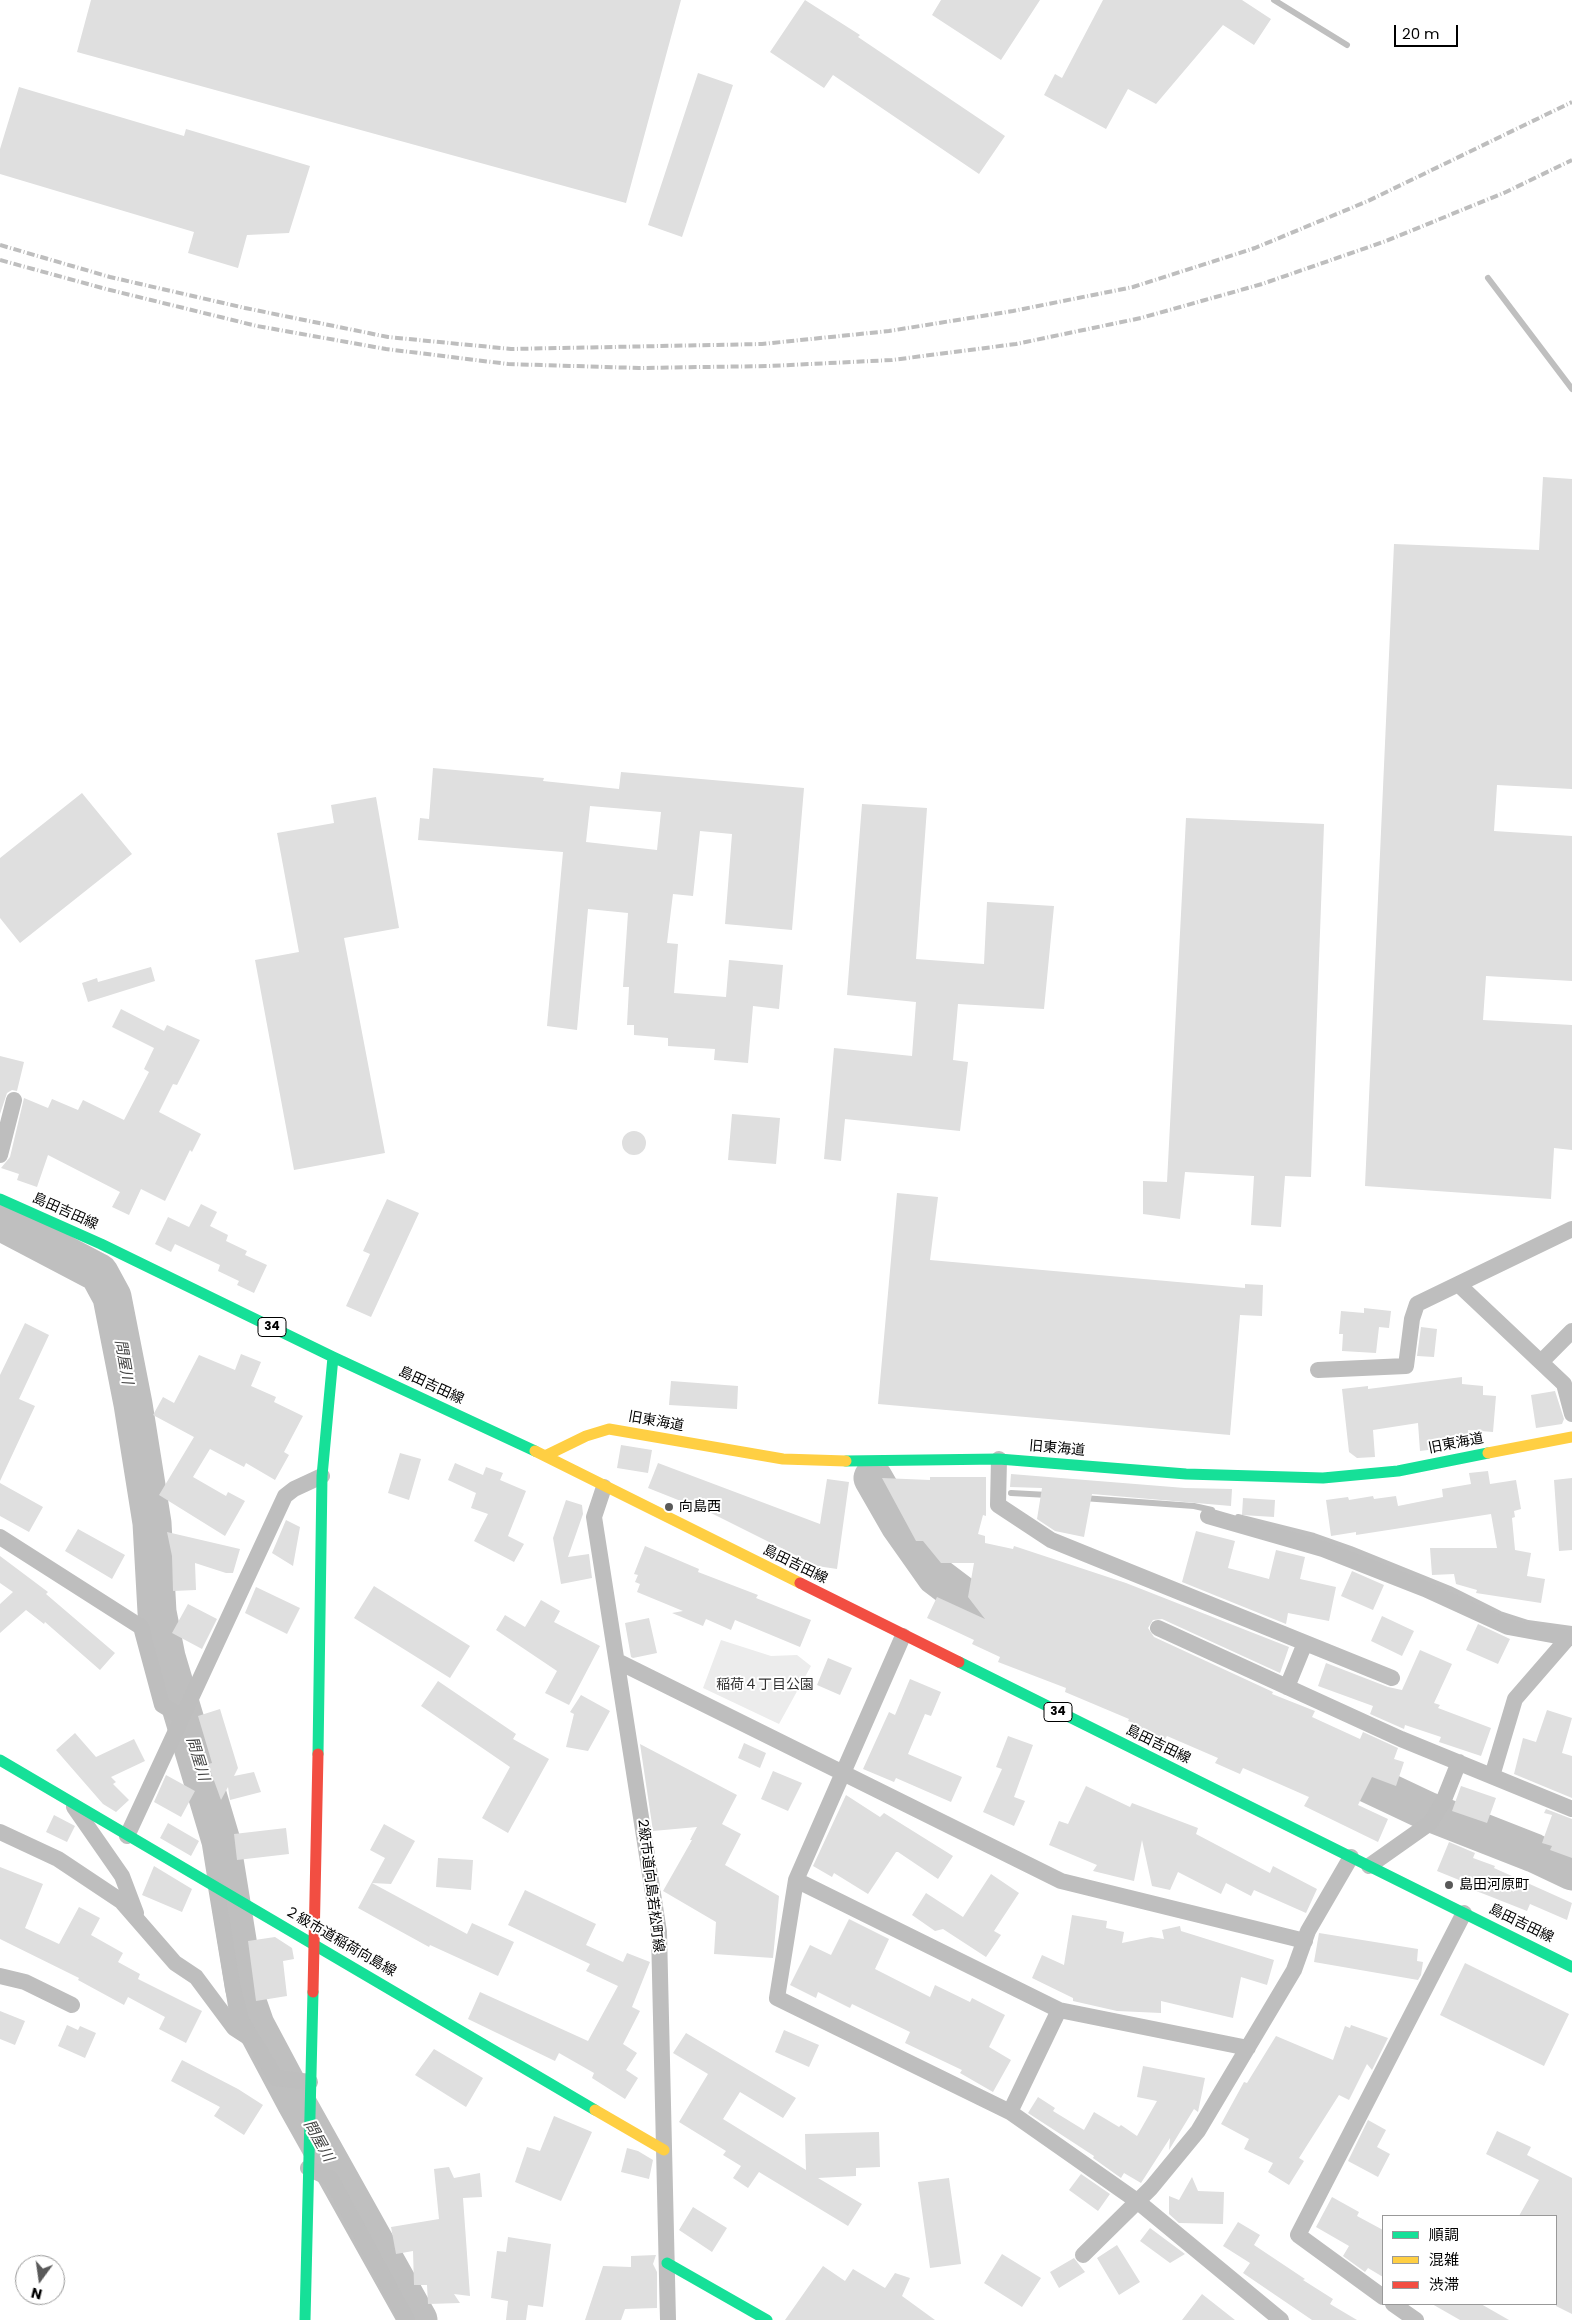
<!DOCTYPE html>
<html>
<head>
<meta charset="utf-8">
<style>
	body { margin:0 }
	#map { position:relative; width:1572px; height:2320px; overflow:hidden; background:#fff; font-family:Poppins,"Noto Sans JP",sans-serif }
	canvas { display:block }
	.legend { position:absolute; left:1382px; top:2215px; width:175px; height:90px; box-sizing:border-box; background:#fff; border:1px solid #999; margin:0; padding:6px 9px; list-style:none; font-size:15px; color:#000 }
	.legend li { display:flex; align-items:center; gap:10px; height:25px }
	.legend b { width:25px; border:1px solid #999 }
	.north { position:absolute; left:15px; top:2255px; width:50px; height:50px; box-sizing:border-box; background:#fff; border:1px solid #999; border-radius:50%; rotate:194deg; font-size:14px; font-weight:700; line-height:20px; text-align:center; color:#000 }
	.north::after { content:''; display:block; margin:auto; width:18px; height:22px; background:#595959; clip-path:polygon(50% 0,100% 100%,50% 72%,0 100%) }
	.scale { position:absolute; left:1394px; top:25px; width:64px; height:22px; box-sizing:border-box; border:2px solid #000; border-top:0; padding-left:6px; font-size:15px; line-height:18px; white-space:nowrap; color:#000; -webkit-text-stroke:4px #fff; paint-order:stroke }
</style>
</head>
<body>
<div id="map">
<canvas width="1572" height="2320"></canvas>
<ul class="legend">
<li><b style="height:6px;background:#16e098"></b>順調</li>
<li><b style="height:6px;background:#ffcf43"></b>混雑</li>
<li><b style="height:6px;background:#f24e42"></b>渋滞</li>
</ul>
<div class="north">N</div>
<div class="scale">20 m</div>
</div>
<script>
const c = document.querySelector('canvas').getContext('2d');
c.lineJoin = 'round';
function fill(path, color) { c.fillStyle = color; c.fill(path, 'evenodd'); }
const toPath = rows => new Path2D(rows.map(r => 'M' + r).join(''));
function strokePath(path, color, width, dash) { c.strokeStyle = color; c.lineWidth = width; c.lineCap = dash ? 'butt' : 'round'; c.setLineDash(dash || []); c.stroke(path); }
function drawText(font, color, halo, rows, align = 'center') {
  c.font = font + ' Poppins,"Noto Sans JP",sans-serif'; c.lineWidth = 4; c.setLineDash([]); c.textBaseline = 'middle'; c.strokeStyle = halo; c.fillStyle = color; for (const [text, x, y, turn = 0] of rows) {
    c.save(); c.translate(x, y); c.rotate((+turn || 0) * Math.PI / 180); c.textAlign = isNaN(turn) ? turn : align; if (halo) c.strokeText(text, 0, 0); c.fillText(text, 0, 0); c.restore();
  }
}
fill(toPath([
	[721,1640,771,1656,797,1655,811,1666,779,1724,703,1688]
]), '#ececec');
strokePath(toPath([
	[1274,0,1347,45],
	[1488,278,1572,389],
	[1011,1493,1048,1495],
	[1083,1498,1194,1506,1212,1510],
	[1238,1517,1314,1536,1351,1549,1450,1589,1500,1614,1528,1623,1572,1629]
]), '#bfbfbf', 6);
strokePath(toPath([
	[0,1221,99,1273,112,1297,133,1404,152,1523,157,1612,166,1657,221,1841,247,2002,255,2025,296,2102,418,2320],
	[873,1478,900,1525,936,1576,977,1607,1004,1622,1023,1629],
	[1321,1761,1427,1811,1534,1853,1572,1871]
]), '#bfbfbf', 39);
fill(toPath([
	[91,0,681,0,626,203,77,52],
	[805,0,860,35,858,37,1005,136,979,174,833,75,824,88,770,52],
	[941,0,1040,0,1001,60,932,15],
	[1103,0,1242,0,1271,19,1254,45,1223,25,1156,104,1128,89,1106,129,1044,95,1055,74,1062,78],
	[698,73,733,85,682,237,648,225],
	[19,87,184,136,186,129,310,166,289,233,247,235,238,268,188,253,194,232,0,174,0,149],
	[1543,477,1572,479,1572,789,1497,785,1494,831,1572,836,1572,981,1486,976,1483,1020,1572,1025,1572,1150,1554,1148,1551,1199,1365,1186,1394,544,1539,550],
	[433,768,544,778,543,781,619,789,621,772,804,788,792,930,725,924,732,834,700,831,693,896,673,894,667,943,678,944,674,993,726,997,729,960,783,965,779,1009,753,1006,748,1063,714,1060,715,1049,668,1046,668,1038,634,1035,634,1025,627,1025,629,987,623,987,628,913,588,909,577,1030,547,1026,563,852,418,840,420,818,429,819],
	[590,806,661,812,657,850,586,842],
	[82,793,132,854,20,943,0,918,0,858],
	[376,797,399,928,344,938,385,1153,294,1170,255,960,299,952,277,833,334,823,331,805],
	[862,804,927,808,916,959,984,964,987,902,1054,906,1044,1009,958,1004,953,1060,968,1062,960,1131,845,1119,841,1161,824,1159,834,1048,912,1056,916,1002,847,995],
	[1186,818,1324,824,1311,1177,1285,1176,1281,1227,1251,1225,1254,1176,1185,1172,1180,1219,1143,1214,1143,1181,1167,1182],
	[151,967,155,981,88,1002,82,983,97,978,98,982],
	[121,1009,164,1031,167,1025,200,1040,177,1085,173,1084,159,1112,201,1134,192,1152,190,1150,165,1201,141,1189,129,1215,112,1207,120,1192,48,1155,37,1187,17,1180,19,1174,1,1168,10,1157,24,1098,48,1108,52,1099,78,1110,83,1100,124,1120,149,1072,144,1069,154,1048,112,1027],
	[0,1056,24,1062,17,1091,12,1090,7,1093,0,1114],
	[732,1114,780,1118,776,1164,728,1160],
	'622 1143a12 12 0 1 1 24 0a12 12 0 1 1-24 0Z',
	[897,1193,938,1197,930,1260,1245,1288,1245,1284,1263,1285,1262,1316,1240,1315,1230,1435,878,1404],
	[387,1199,419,1213,371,1317,346,1306,370,1254,363,1251],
	[201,1204,217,1212,210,1226,228,1235,226,1241,247,1251,245,1255,267,1265,254,1293,237,1285,239,1281,218,1271,220,1265,175,1244,171,1252,155,1244,168,1217,189,1227],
	[1364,1308,1391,1311,1389,1328,1379,1327,1376,1353,1342,1351,1343,1334,1339,1334,1341,1311,1364,1313],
	[25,1323,49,1335,19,1399,35,1406,0,1481,0,1375],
	[1421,1327,1437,1329,1434,1357,1417,1356],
	[241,1354,261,1362,251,1386,276,1397,274,1402,303,1416,284,1452,289,1455,275,1480,246,1463,244,1467,210,1449,193,1477,226,1496,228,1492,245,1501,225,1536,159,1495,194,1437,153,1415,163,1397,174,1403,199,1355,235,1370],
	[1462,1377,1462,1384,1483,1386,1483,1395,1496,1396,1493,1432,1468,1430,1469,1441,1436,1445,1436,1449,1420,1451,1418,1423,1373,1430,1375,1457,1357,1458,1349,1452,1342,1389,1368,1386,1368,1389],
	[671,1381,738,1386,737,1409,669,1405],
	[1555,1391,1564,1419,1562,1424,1536,1428,1531,1395],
	[621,1445,652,1450,648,1473,617,1468],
	[400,1453,421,1459,409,1500,388,1493],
	[455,1463,483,1475,486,1467,503,1473,500,1480,526,1491,508,1536,524,1544,514,1562,474,1541,488,1514,471,1508,476,1493,448,1480],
	[658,1463,820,1524,827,1479,849,1482,837,1569,817,1566,711,1513,648,1488],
	[1488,1471,1490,1484,1516,1480,1521,1509,1514,1511,1515,1517,1512,1518,1515,1550,1531,1553,1527,1576,1545,1579,1541,1603,1476,1593,1477,1590,1456,1584,1454,1574,1432,1575,1430,1548,1497,1548,1491,1514,1356,1535,1356,1532,1331,1536,1326,1500,1348,1497,1349,1500,1373,1496,1374,1499,1396,1496,1398,1506,1443,1497,1442,1489,1471,1484,1469,1473],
	[1011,1474,1185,1488,1232,1489,1231,1506,1092,1494,1084,1537,1055,1531,1037,1519,1042,1488,1010,1487],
	[930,1477,986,1477,986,1516,983,1515,978,1534,985,1536,985,1543,1013,1549,1014,1546,1126,1583,1289,1647,1280,1673,1162,1619,1153,1620,1148,1628,1154,1637,1273,1692,1272,1694,1315,1711,1312,1717,1360,1739,1363,1732,1398,1748,1394,1759,1404,1762,1396,1786,1372,1777,1358,1805,1388,1819,1378,1842,1304,1806,1309,1797,1243,1768,1240,1774,1215,1763,1218,1758,1167,1736,1165,1739,1156,1735,1155,1737,1137,1730,1139,1725,1128,1721,1129,1719,1065,1692,1066,1688,998,1662,1000,1657,972,1644,974,1640,927,1618,937,1597,985,1619,968,1597,974,1563,941,1563,923,1541,916,1541,882,1478,930,1480],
	[1572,1478,1572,1550,1559,1551,1554,1480],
	[0,1483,43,1507,29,1532,0,1516],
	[1243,1498,1275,1500,1274,1517,1242,1515],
	[566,1500,582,1505,583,1514,568,1557,589,1554,592,1578,561,1584,553,1538],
	[286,1520,300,1527,293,1566,272,1553],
	[78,1529,125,1555,112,1579,65,1551],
	[1196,1531,1235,1541,1228,1568,1269,1579,1276,1550,1305,1557,1300,1579,1336,1587,1329,1621,1288,1613,1286,1624,1182,1582],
	[167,1532,240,1549,233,1573,226,1573,195,1563,196,1590,173,1591,172,1556],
	[645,1546,699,1569,698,1572,758,1595,756,1598,811,1620,800,1647,735,1620,731,1630,706,1619,703,1626,672,1613,683,1611,637,1592,640,1584,635,1582,638,1575,634,1574],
	[0,1556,48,1592,46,1594,115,1653,100,1670,45,1622,44,1624,26,1610,0,1633,0,1604,13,1592,0,1583],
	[1352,1571,1384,1585,1373,1610,1341,1596],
	[374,1586,470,1646,450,1678,354,1618],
	[256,1587,300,1608,287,1634,245,1613],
	[541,1600,560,1611,554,1622,600,1646,569,1705,545,1693,557,1671,496,1630,505,1615,525,1627],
	[188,1604,217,1619,202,1649,172,1633],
	[1382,1616,1414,1631,1402,1656,1371,1641],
	[649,1618,657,1653,633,1658,631,1657,625,1623],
	[1478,1624,1510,1639,1498,1664,1466,1650],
	[1420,1650,1452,1664,1434,1703,1440,1705,1438,1708,1491,1728,1481,1756,1439,1742,1441,1737,1405,1725,1404,1729,1370,1714,1373,1706,1318,1686,1326,1663,1388,1687,1402,1690],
	[828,1658,852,1668,840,1695,817,1685],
	[910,1679,941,1692,931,1716,925,1714,908,1754,962,1777,951,1802,896,1778,894,1782,863,1769,889,1712,895,1715],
	[438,1681,516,1734,513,1739,549,1759,508,1833,482,1818,510,1767,421,1706],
	[581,1695,610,1711,588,1751,566,1747,574,1714,570,1712],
	[220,1709,238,1768,234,1776,254,1772,261,1792,230,1800,228,1787,221,1800,208,1764,212,1763,198,1716],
	[1547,1710,1572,1718,1562,1753,1572,1756,1572,1798,1514,1774,1523,1738,1536,1742],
	[75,1733,96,1757,134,1739,145,1761,111,1777,116,1782,113,1784,129,1800,116,1812,103,1804,56,1750],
	[1008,1736,1033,1745,1014,1797,1025,1801,1014,1826,983,1812,1002,1769,996,1767],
	[744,1743,766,1753,760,1768,738,1758],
	[640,1744,737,1795,722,1824,741,1834,725,1865,779,1896,773,1958,714,1954,716,1922,663,1891,692,1840,690,1840,697,1827,653,1831],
	[773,1771,802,1783,788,1811,761,1799],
	[166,1775,195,1791,181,1817,154,1802],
	[1086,1786,1130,1807,1132,1803,1198,1828,1196,1834,1270,1873,1273,1866,1317,1889,1306,1913,1254,1890,1251,1896,1226,1883,1221,1894,1178,1872,1170,1890,1152,1886,1142,1840,1134,1881,1093,1871,1097,1865,1049,1845,1059,1821,1068,1824],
	[1461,1786,1496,1798,1487,1823,1452,1811],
	[846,1795,880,1817,884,1813,953,1856,938,1879,898,1852,896,1852,868,1894,834,1873,832,1877,813,1866],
	[1546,1809,1572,1819,1572,1858,1550,1850,1552,1846,1542,1843,1552,1815,1544,1813],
	[54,1815,75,1826,67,1842,46,1832],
	[168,1823,199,1841,191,1856,160,1838],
	[384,1824,415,1841,391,1884,372,1883,467,1934,472,1923,514,1942,498,1976,430,1945,429,1947,358,1908,385,1858,370,1850],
	[286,1828,289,1854,237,1860,234,1834],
	[1449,1842,1475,1853,1473,1858,1495,1866,1494,1868,1572,1903,1567,1920,1530,1904,1527,1911,1484,1894,1468,1888,1469,1884,1437,1871],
	[438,1858,473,1860,471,1890,436,1887],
	[154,1866,192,1889,182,1912,142,1895],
	[0,1867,43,1884,25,1928,59,1944,79,1907,100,1918,91,1935,123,1953,118,1962,140,1974,138,1979,202,2011,186,2043,159,2029,165,2017,128,1997,124,2005,78,1980,79,1978,0,1939],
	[991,1874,1019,1893,994,1931,1001,1935,986,1957,943,1929,935,1931,912,1915,926,1893,963,1917],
	[525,1890,596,1924,586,1945,623,1962,627,1953,650,1962,632,2007,640,2011,623,2044,637,2053,626,2070,638,2078,625,2099,592,2078,594,2073,559,2053,555,2061,468,2019,480,1992,588,2041,618,1986,586,1971,590,1964,508,1925],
	[1072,1915,1107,1921,1106,1928,1124,1932,1122,1943,1151,1937,1164,1939,1162,1930,1180,1926,1181,1931,1274,1960,1267,1985,1241,1977,1233,2018,1161,2001,1161,2013,1117,2011,1073,2001,1073,1998,1032,1978,1042,1955,1064,1965],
	[849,1919,889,1939,875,1969,930,1997,935,1985,970,2002,972,1998,1005,2015,989,2047,1011,2060,993,2092,960,2073,962,2070,905,2043,910,2032,852,2004,850,2008,818,1992,816,1998,790,1985,810,1945,831,1955],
	[1319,1933,1418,1949,1417,1961,1423,1962,1421,1975,1418,1980,1314,1962],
	[275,1937,292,1948,294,1959,283,1961,287,1996,256,2001,248,1941],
	[1465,1963,1569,2014,1544,2066,1440,2015],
	[0,2011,25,2021,15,2045,0,2039],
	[67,2025,78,2030,80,2026,96,2033,85,2058,58,2046],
	[1351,2025,1388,2038,1372,2070,1367,2064,1349,2100,1339,2095,1299,2158,1304,2161,1289,2185,1268,2172,1273,2163,1244,2149,1249,2139,1221,2124,1244,2082,1247,2083,1276,2036,1333,2060,1345,2026,1350,2028],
	[784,2030,819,2045,809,2067,775,2052],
	[686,2033,796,2098,783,2118,740,2092,723,2119,806,2170,805,2134,879,2132,880,2167,856,2168,856,2176,818,2178,862,2204,848,2226,759,2172,748,2188,733,2178,741,2166,723,2155,726,2151,679,2122,708,2074,673,2053],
	[434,2049,483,2078,466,2107,415,2075],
	[182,2060,238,2089,263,2105,244,2135,214,2116,220,2107,171,2081],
	[1143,2066,1205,2078,1198,2112,1194,2109,1169,2150,1170,2138,1141,2183,1124,2173,1121,2178,1093,2158,1094,2156,1028,2113,1038,2097,1055,2108,1053,2111,1084,2130,1094,2112,1119,2127,1121,2125,1137,2136,1157,2101,1137,2097],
	[554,2116,592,2132,561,2201,515,2182,527,2147,540,2151],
	[1368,2120,1386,2130,1377,2147,1390,2154,1378,2177,1348,2161],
	[1497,2131,1531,2147,1527,2155,1572,2178,1572,2314,1556,2306,1556,2216,1519,2216,1539,2180,1486,2154],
	[627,2148,638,2151,653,2160,649,2179,621,2172],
	[449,2167,454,2178,480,2173,482,2197,463,2198,470,2296,454,2294,460,2303,428,2304,427,2285,414,2285,413,2251,396,2254,391,2227,439,2219,434,2169],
	[1081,2174,1110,2194,1098,2211,1069,2190],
	[1192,2177,1198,2191,1224,2192,1223,2224,1179,2223,1169,2214,1169,2196,1179,2200],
	[949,2178,961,2264,930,2268,918,2182],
	[1332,2197,1359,2212,1357,2216,1383,2230,1383,2277,1368,2268,1365,2272,1343,2256,1349,2246,1316,2227],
	[693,2207,727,2228,712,2252,679,2230],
	[1238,2222,1260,2235,1254,2245,1305,2279,1303,2280,1333,2299,1330,2304,1357,2320,1312,2320,1243,2273,1250,2263,1223,2246],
	[1150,2228,1185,2254,1170,2263,1140,2241],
	[508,2237,551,2244,543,2307,528,2305,526,2320,506,2320,508,2301,491,2298,497,2251,506,2252],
	[1117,2245,1140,2282,1119,2295,1097,2258],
	[1002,2254,1041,2278,1022,2307,984,2283],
	[656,2255,653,2264,657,2272,657,2308,625,2309,621,2320,585,2320,603,2266,631,2267,631,2256],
	[1074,2258,1085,2272,1059,2288,1050,2272],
	[823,2266,845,2281,853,2269,885,2288,895,2273,910,2278,902,2296,935,2320,785,2320],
	[1202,2294,1235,2320,1182,2320],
	[1432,2304,1481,2304,1509,2320,1460,2320]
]), '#dfdfdf');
strokePath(toPath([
	[0,1155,14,1100],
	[1458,1284,1564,1384,1572,1414],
	[1541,1362,1572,1331],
	[1318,1370,1406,1366,1412,1319,1417,1304,1572,1229],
	[999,1459,998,1505,1051,1540,1392,1678],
	[604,1487,594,1517,659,1932,668,2320],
	[1208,1516,1323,1549,1425,1589,1508,1627,1568,1638],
	[0,1537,141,1627,162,1705,182,1717],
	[1158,1628,1401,1739,1572,1809],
	[903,1636,796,1880,777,1998,1010,2112,1137,2201,1281,2320],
	[617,1661,1061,1881,1305,1941],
	[1287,1687,1305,1643],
	[1492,1776,1515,1699,1568,1638,1572,1638],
	[74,1807,122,1876,136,1913],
	[0,1832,58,1859,121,1901,175,1963,196,1977,234,2028,254,2041],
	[127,1836,285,1496,294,1489,322,1476],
	[1369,1866,1430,1823,1443,1802,1459,1762],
	[796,1880,1059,2010,1248,2048],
	[216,1887,233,1989,241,2020,276,2078,310,2082],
	[0,1976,25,1982,72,2005],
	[1010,2112,1059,2010],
	[308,2168,331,2179,407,2320],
	[1083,2255,1151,2188,1198,2131,1294,1970,1308,1931,1351,1857],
	[1383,2297,1298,2235,1464,1913],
	[1393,2304,1416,2320]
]), '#bebebe', 16);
strokePath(toPath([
	[0,1199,101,1244,333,1357,535,1451],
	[846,1461,999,1459,1186,1474,1323,1478,1398,1471,1488,1453],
	[959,1662,1572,1967],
	[318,1754,322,1476,333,1357],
	[0,1760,595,2110],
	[667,2263,767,2320],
	[305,2320,313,1992]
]), '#16e098', 11);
strokePath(toPath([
	[535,1451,800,1583],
	[1488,1453,1572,1437],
	[545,1456,586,1436,609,1429,783,1459,846,1461],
	[595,2110,664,2150]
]), '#ffcf43', 11);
strokePath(toPath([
	[800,1583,959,1662],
	[313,1992,318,1754]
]), '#f24e42', 11);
strokePath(toPath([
	[0,245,110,277,245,308,388,337,511,349,762,344,889,331,1013,311,1133,287,1255,248,1368,201,1572,102],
	[0,260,106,289,257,326,386,349,508,364,639,368,770,366,892,360,1016,344,1141,318,1262,284,1386,241,1506,192,1572,160]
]), '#bebebe', 4, [8, 2.5, 1, 2.5]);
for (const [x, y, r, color] of [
	[669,1507,5,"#595959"],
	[1449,1885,5,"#595959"]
]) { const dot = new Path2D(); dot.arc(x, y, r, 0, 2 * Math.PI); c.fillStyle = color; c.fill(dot); strokePath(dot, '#fff', 2); }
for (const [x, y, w] of [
	[272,1327,28],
	[1058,1712,28]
]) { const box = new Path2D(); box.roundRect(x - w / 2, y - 9.5, w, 19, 4); c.fillStyle = '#fff'; c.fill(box); strokePath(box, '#000', 1); }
drawText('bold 12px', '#000', null, [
	["34",272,1327],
	["34",1058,1712]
]);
drawText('14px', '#000', '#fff', [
	["島田吉田線",65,1212,24],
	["島田吉田線",431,1386,25],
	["旧東海道",656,1422,10],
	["旧東海道",1456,1444,-11],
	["旧東海道",1057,1449,5],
	["島田吉田線",795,1565,26],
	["島田吉田線",1158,1745,26],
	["2級市道向島若松町線",650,1886,83],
	["島田吉田線",1521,1924,26],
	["２級市道稲荷向島線",340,1942,30]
]);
drawText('14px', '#000', '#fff', [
	["向島西",679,1507],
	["島田河原町",1459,1885]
], 'left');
drawText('14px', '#333', '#fff', [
	["稲荷４丁目公園",765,1685]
]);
drawText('italic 15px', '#444', '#fff', [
	["問屋川",123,1362,80],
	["問屋川",197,1759,73],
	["問屋川",318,2141,61]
]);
</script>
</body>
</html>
